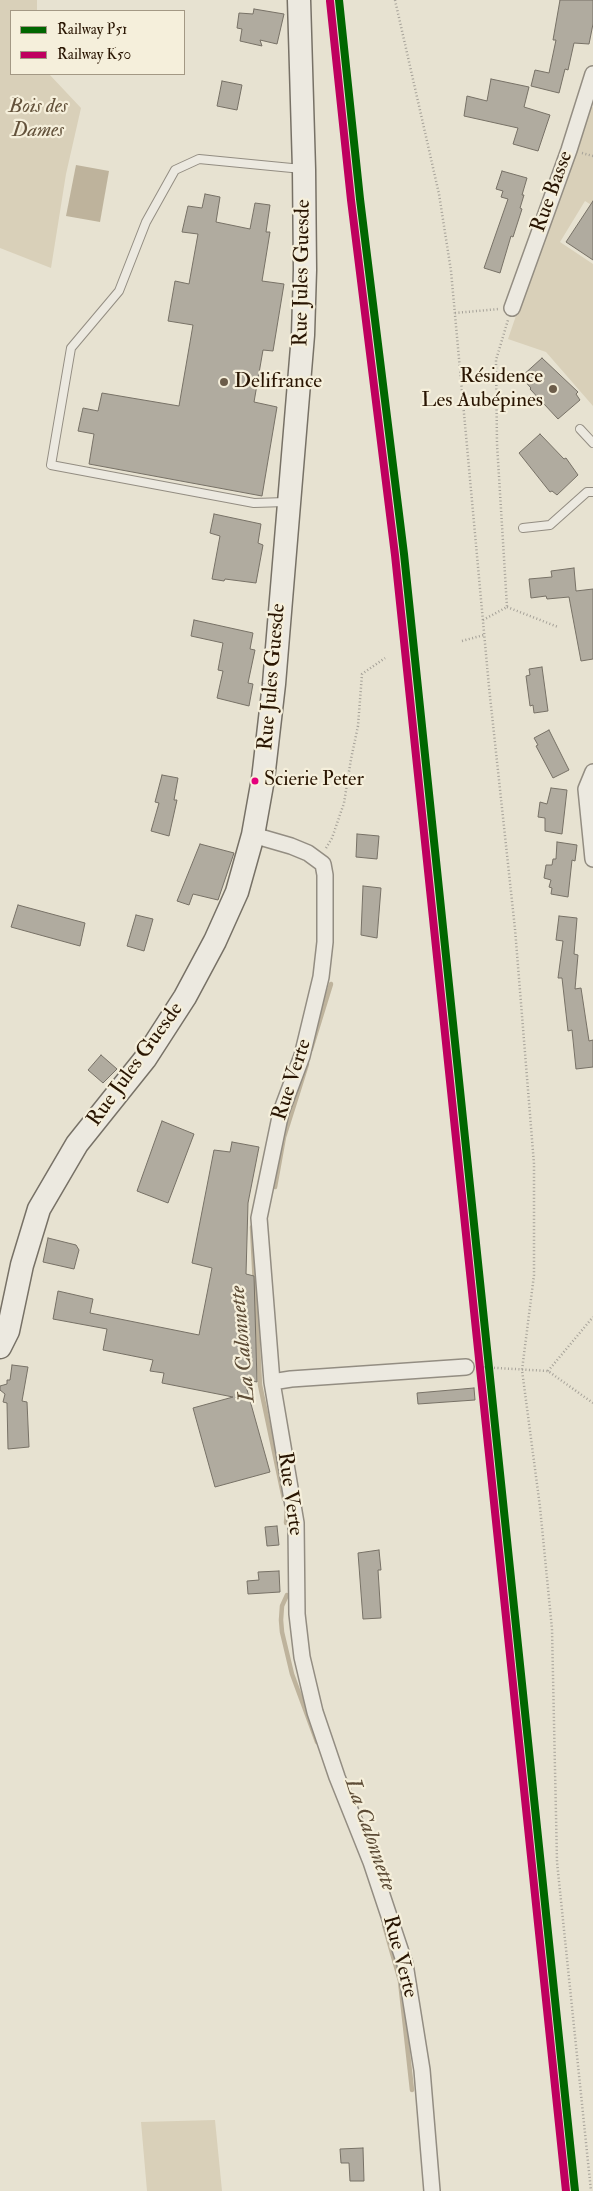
<!DOCTYPE html>
<html>
<head>
<meta charset="utf-8">
<style>
	body { margin:0 }
	#map { position:relative; width:593px; height:2191px; overflow:hidden; background:#e7e2d1; font-family:"IM FELL Double Pica",serif }
	canvas { display:block }
	.legend { position:absolute; left:10px; top:10px; width:175px; height:65px; box-sizing:border-box; background:#f5efdb; border:1px solid #a39884; margin:0; padding:6px 9px; list-style:none; font-size:15px; color:#291502 }
	.legend li { display:flex; align-items:center; gap:10px; height:25px }
	.legend b { width:25px; border:1px solid #a39884 }
</style>
</head>
<body>
<div id="map">
<canvas width="593" height="2191"></canvas>
<ul class="legend">
<li><b style="height:6px;background:#060"></b>Railway P51</li>
<li><b style="height:6px;background:#bf005f"></b>Railway K50</li>
</ul>
</div>
<script>
const c = document.querySelector('canvas').getContext('2d');
c.lineJoin = 'round';
function fill(path, color) { c.fillStyle = color; c.fill(path, 'evenodd'); }
const toPath = rows => new Path2D(rows.map(r => 'M' + r).join(''));
function strokePath(path, color, width, dash) { c.strokeStyle = color; c.lineWidth = width; c.lineCap = dash ? 'butt' : 'round'; c.setLineDash(dash || []); c.stroke(path); }
function drawText(font, color, halo, rows, align = 'center') {
  c.font = font + ' "IM FELL Double Pica",serif'; c.lineWidth = 4.5; c.setLineDash([]); c.textBaseline = 'middle'; c.strokeStyle = halo; c.fillStyle = color; for (const [text, x, y, turn = 0] of rows) {
    c.save(); c.translate(x, y); c.rotate((+turn || 0) * Math.PI / 180); c.textAlign = isNaN(turn) ? turn : align; if (halo) c.strokeText(text, 0, 0); c.fillText(text, 0, 0); c.restore();
  }
}
fill(toPath([
	[0,0,37,0,37,11,11,11,11,74,49,74,81,108,66,174,51,268,0,248],
	[588,106,593,107,593,206,585,201,560,242,593,264,593,406,546,352,508,339],
	[215,2120,222,2191,147,2191,141,2122]
]), '#d9d0b9');
fill(toPath([
	[76,165,109,171,100,222,66,216]
]), '#beb39c');
strokePath(toPath([
	[311,1049,331,984],
	[275,1187,284,1137,307,1064],
	[252,1227,260,1385,284,1499],
	[286,1523,287,1509],
	[287,1595,282,1606,281,1620,282,1632,292,1674,317,1742],
	[384,1925,400,1981,412,2090]
]), '#beb39c', 4.5);
const building = toPath([
	[560,0,593,0,593,24,589,44,574,43,568,70,565,69,559,93,531,86,535,70,549,73,556,40,553,40,560,0],
	[254,9,284,14,277,44,260,40,262,46,240,41,242,29,237,28,239,13,253,14,254,9],
	[491,79,529,87,524,107,550,115,538,151,513,144,518,128,464,116,467,96,487,101,491,79],
	[222,81,242,85,237,110,217,106,222,81],
	[502,171,527,178,522,195,524,195,520,208,522,209,513,237,511,236,500,273,484,268,508,199,501,197,503,191,496,189,502,171],
	[205,194,220,197,216,222,250,229,255,203,270,205,266,232,270,232,262,281,284,284,273,351,263,350,254,402,277,407,262,496,89,464,94,434,78,431,83,408,98,411,102,393,179,406,193,325,168,321,175,281,189,284,198,234,182,232,188,206,202,208,205,194],
	[593,201,593,260,566,242,593,201],
	[542,358,578,392,576,394,580,400,558,419,530,389,531,388,521,377,542,358],
	[540,434,564,459,566,458,578,475,557,495,552,491,550,492,519,453,540,434],
	[214,514,261,524,258,543,263,545,256,583,225,579,224,581,212,579,220,536,210,533,214,514],
	[574,568,576,591,593,589,593,659,581,661,569,597,547,599,546,596,531,598,529,579,552,577,551,571,574,568],
	[194,620,253,633,250,649,255,650,248,683,253,684,249,706,217,698,223,671,218,670,223,643,191,636,194,620],
	[542,667,548,711,534,713,533,705,530,706,526,676,530,675,529,669,542,667],
	[549,730,569,770,553,778,536,746,538,745,534,738,549,730],
	[162,775,178,778,174,800,177,800,169,836,151,831,159,803,155,802,162,775],
	[551,788,567,790,562,834,545,831,545,818,538,817,540,802,547,804,551,788],
	[357,834,379,836,377,859,356,857,357,834],
	[557,842,577,845,575,861,572,860,568,897,551,894,552,888,549,887,551,880,544,878,546,865,552,865,553,859,556,859,557,842],
	[200,844,234,853,218,900,193,894,189,905,177,901,200,844],
	[363,886,381,888,377,938,361,935,363,886],
	[18,905,85,923,80,946,11,927,18,905],
	[136,915,153,919,144,951,127,946,136,915],
	[559,916,577,918,574,954,578,955,575,989,581,988,589,1041,593,1040,593,1067,576,1069,572,1030,568,1031,562,978,558,978,563,941,556,940,559,916],
	[101,1055,117,1069,103,1083,88,1070,101,1055],
	[162,1121,194,1134,168,1203,137,1191,162,1121],
	[232,1142,259,1147,248,1203,246,1274,254,1276,257,1382,244,1379,270,1472,215,1487,193,1408,233,1397,162,1383,164,1373,150,1371,153,1360,103,1350,107,1329,53,1319,58,1291,93,1299,90,1313,199,1335,212,1268,192,1263,214,1150,230,1152,232,1142],
	[48,1238,76,1245,79,1250,74,1269,43,1262,48,1238],
	[12,1365,28,1367,22,1401,27,1402,29,1447,8,1449,7,1403,3,1402,5,1394,0,1390,0,1386,7,1384,7,1380,10,1380,12,1365],
	[474,1388,475,1400,418,1404,417,1393,474,1388],
	[277,1526,279,1545,267,1546,265,1527,277,1526],
	[379,1550,381,1570,378,1570,381,1618,363,1619,358,1553,379,1550],
	[279,1571,280,1592,248,1594,247,1581,259,1580,258,1572,279,1571],
	[363,2148,364,2181,350,2181,349,2163,341,2163,340,2149,363,2148]
]);
fill(building, '#b0ab9f');
strokePath(building, '#777166', 1);
const lane = toPath([
	[580,429,593,443],
	[286,502,254,503,51,465,71,348,119,291,146,222,175,170,199,159,302,169],
	[523,528,550,525,587,492,593,492]
]);
const street = toPath([
	[512,308,569,150,593,74],
	[593,772,586,789,593,859],
	[253,835,291,846,308,853,323,864,325,875,325,942,321,977,302,1056,281,1112,259,1218,272,1382,296,1523,297,1614,302,1657,315,1712,337,1777,371,1862,405,1964,422,2070,432,2191],
	[272,1382,291,1379,466,1367]
]);
const secondary = toPath([
	[0,1347,8,1331,22,1265,39,1209,77,1144,145,1059,185,997,215,941,237,892,253,835,263,779,274,684,303,335,305,270,304,169,299,0]
]);
strokePath(lane, '#938d82', 10);
strokePath(street, '#938d82', 18);
strokePath(secondary, '#777166', 25);
strokePath(toPath([
	[395,0,439,194,451,271,489,687,515,929,534,1164,534,1275,522,1370,540,1507,552,1629,557,1862,591,2191],
	[582,153,593,156],
	[455,313,499,309],
	[507,607,558,627],
	[483,620,507,607,497,444,496,360,508,320],
	[462,641,484,635],
	[326,848,332,838,344,803,351,759,358,726,362,674,385,658],
	[480,1367,548,1371,593,1403],
	[548,1371,593,1317]
]), '#a5a198', 2.5, [1, 2.5]);
strokePath(lane, '#ece9e0', 8);
strokePath(street, '#ece9e0', 15);
strokePath(secondary, '#ece9e0', 22);
strokePath(toPath([
	[339,0,360,199,404,554,575,2191]
]), '#060', 8);
strokePath(toPath([
	[330,1,351,200,395,555,566,2191]
]), '#bf005f', 8);
for (const [x, y, r, color] of [
	[224,382,5,"#6c5d4a"],
	[553,389,5,"#6c5d4a"],
	[255,781,4.5,"#e5007d"]
]) { const dot = new Path2D(); dot.arc(x, y, r, 0, 2 * Math.PI); c.fillStyle = color; c.fill(dot); strokePath(dot, '#f5efdb', 2); }
drawText('20px', '#291502', '#f5efdb', [
	["Scierie Peter",264,781]
], 'left');
drawText('italic 21px', '#63523b', '#f5efdb', [
	["Bois des",38,107],
	["Dames",38,131]
]);
drawText('21px', '#291502', '#f5efdb', [
	["Rue Basse",553,192,-70],
	["Rue Jules Guesde",303,273,-89],
	["Rue Jules Guesde",273,677,-85],
	["Rue Jules Guesde",136,1065,-54],
	["Rue Verte",293,1080,-72],
	["Rue Verte",289,1494,82],
	["Rue Verte",399,1957,75]
]);
drawText('21px', '#291502', '#f5efdb', [
	["Résidence",543,377],
	["Les Aubépines",543,401],
	["Delifrance",234,382,"left"]
], 'right');
drawText('italic 22px', '#5d4c36', '#f5efdb', [
	["La Calonnette",244,1344,-95],
	["La Calonnette",369,1835,71]
]);
</script>
</body>
</html>
